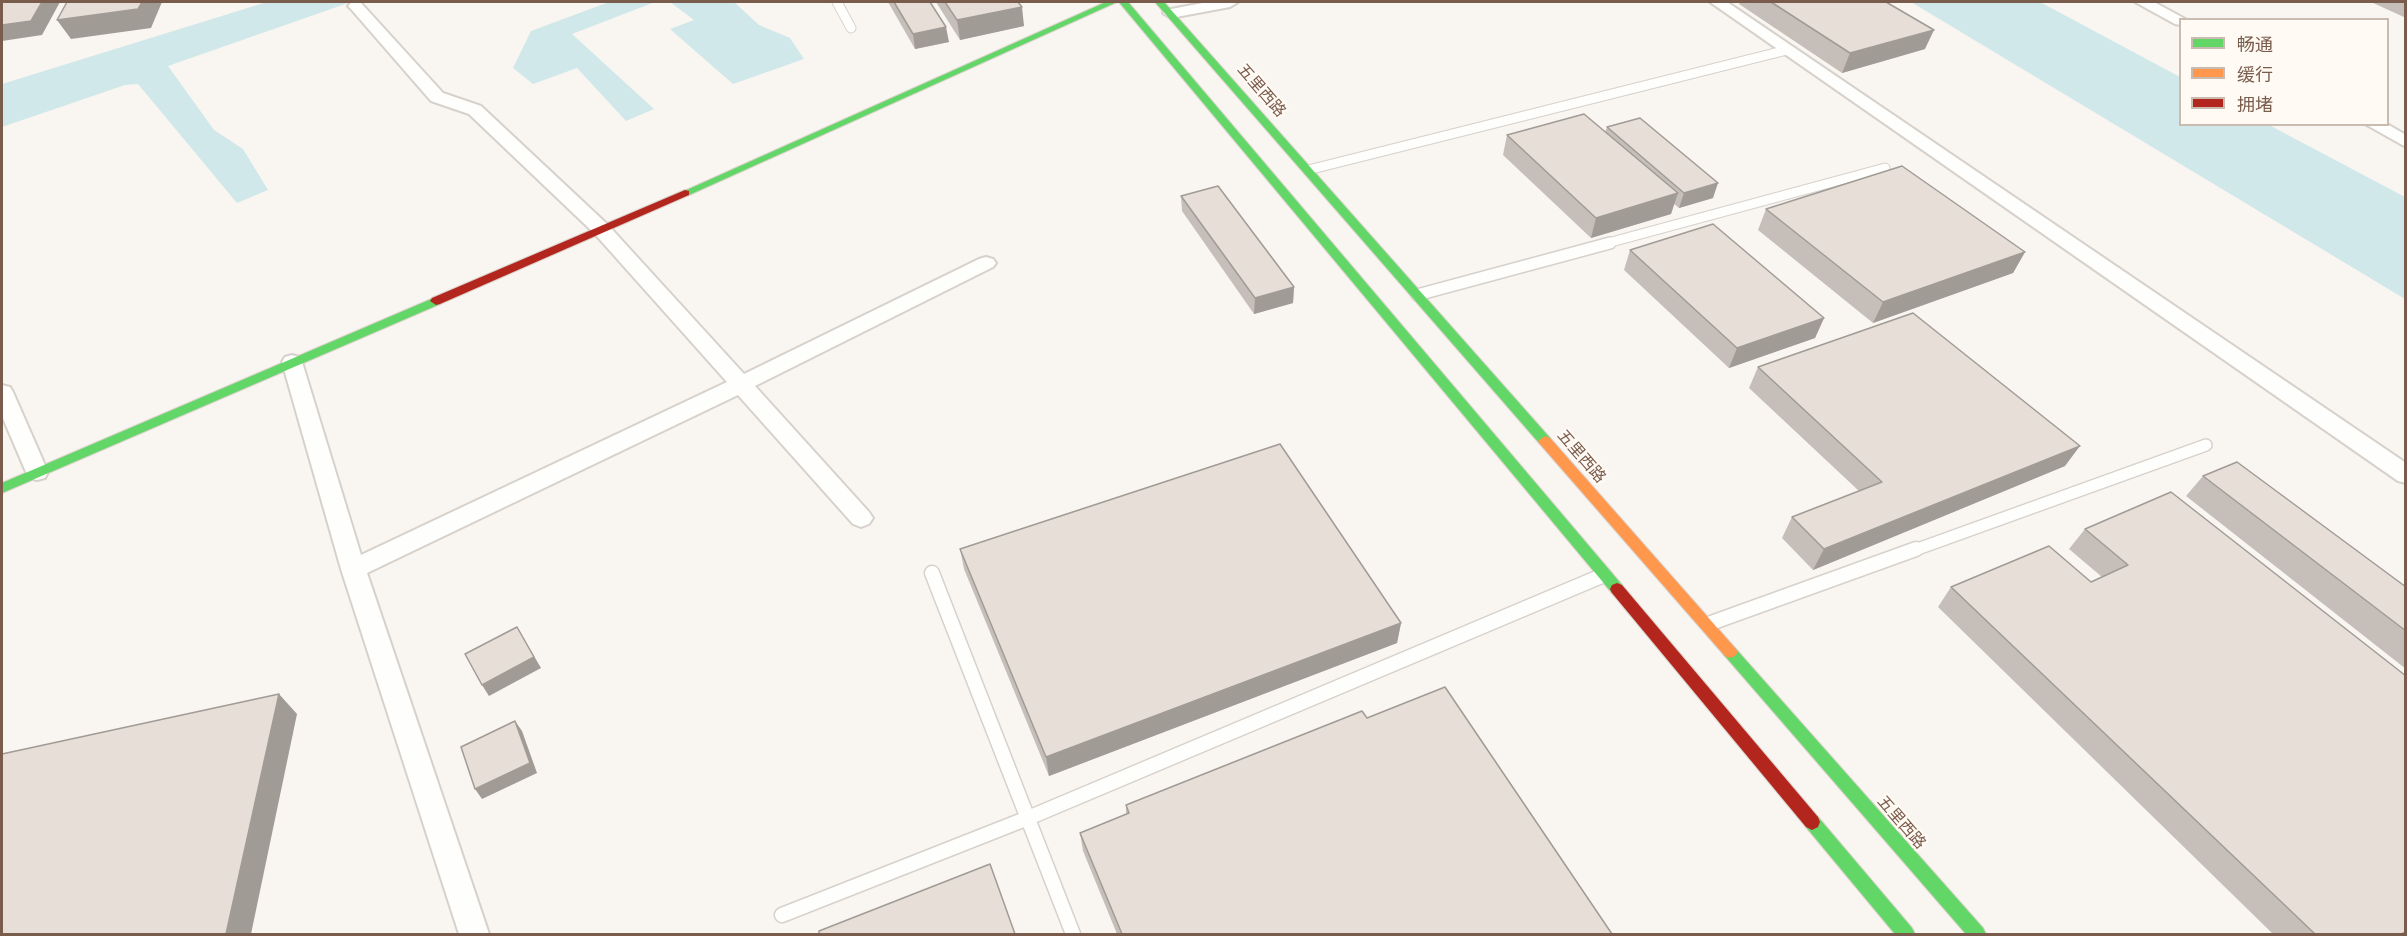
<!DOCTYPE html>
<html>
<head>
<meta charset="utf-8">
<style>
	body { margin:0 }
	#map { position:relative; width:2407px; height:936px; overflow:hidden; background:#f9f5f0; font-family:"DejaVu Sans","Noto Sans SC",sans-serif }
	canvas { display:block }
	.frame { position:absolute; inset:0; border:3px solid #7a5c4d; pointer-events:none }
	.legend { position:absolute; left:2179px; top:18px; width:210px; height:108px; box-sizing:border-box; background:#fffaf3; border:2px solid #cabbb1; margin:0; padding:8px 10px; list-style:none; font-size:18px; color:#7a5c4d }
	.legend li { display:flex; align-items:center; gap:12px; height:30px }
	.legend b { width:30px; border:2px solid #cabbb1 }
</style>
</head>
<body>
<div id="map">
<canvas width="2407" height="936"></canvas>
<div class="frame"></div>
<ul class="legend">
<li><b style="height:8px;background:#63d668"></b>畅通</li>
<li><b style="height:8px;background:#ff974d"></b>缓行</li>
<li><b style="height:8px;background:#b3261e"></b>拥堵</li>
</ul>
</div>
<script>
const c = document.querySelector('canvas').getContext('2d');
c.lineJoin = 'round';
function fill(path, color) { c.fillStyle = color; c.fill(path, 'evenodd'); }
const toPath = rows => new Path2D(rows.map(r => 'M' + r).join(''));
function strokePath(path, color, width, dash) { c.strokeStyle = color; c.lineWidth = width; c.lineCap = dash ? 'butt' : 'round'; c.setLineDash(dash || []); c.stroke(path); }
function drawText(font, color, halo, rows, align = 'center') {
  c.font = font + ' "DejaVu Sans","Noto Sans SC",sans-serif'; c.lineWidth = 4.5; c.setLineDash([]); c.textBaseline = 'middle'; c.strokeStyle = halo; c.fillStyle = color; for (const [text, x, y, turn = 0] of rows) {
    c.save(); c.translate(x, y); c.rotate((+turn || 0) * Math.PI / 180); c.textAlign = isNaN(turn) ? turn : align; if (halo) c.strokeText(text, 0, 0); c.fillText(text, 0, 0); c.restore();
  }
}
fill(toPath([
	[267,2,351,2,168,66,214,130,243,149,268,190,237,203,138,84,125,85,2,127,2,84],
	[609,2,655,2,572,34,654,109,626,121,577,68,533,84,513,68,531,31],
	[670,2,734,2,759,25,790,38,804,59,733,84,670,29,694,20],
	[1911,2,2040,2,2180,77,2180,124,2269,125,2405,197,2405,299]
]), '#d0e8ea');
const laneFar2 = toPath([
	[837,2,851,28],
	[1308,170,1787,50],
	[1604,244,1885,168]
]);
const laneFar1 = toPath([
	[1417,295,1610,243],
	[1912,551,2206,445]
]);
const lane = toPath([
	[932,573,1073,934],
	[1711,623,1916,549],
	[782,915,1028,818,1604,575]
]);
const street = toPath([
	[356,2,361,3,443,93,481,106,608,225,744,374,979,259,986,257,993,259,996,263,993,267,755,386,869,512,873,518,869,524,861,527,853,524,738,395,367,573,489,934,459,934,341,569,282,362,285,357,292,355,299,357,302,362,361,555,727,382,594,233,469,114,431,101,351,9,348,6,351,3,356,2],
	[1208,2,1238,2,1230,7,1171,18,1163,13,1166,10,1208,2],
	[1710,2,1727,2,2406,463,2406,483,2398,481,1710,2],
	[2135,2,2154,2,2187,20,2180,20,2180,25,2175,24,2135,2],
	[2365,124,2387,124,2406,135,2406,147,2365,124],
	[2,385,10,387,13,392,48,472,45,478,37,480,29,478,26,472,2,416,2,385]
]);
const fast = toPath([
	[1106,2,1117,2,689,195,681,195,680,193,1106,2],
	[1119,2,1128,2,1622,585,1624,589,1622,593,1617,595,1612,593,1119,2],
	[1155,2,1164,2,1550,438,1552,441,1550,444,1540,444,1155,2],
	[436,297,442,301,440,304,2,493,2,483,436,297],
	[1730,646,1735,648,1983,928,1986,934,1966,934,1725,656,1722,652,1725,648,1730,646],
	[1812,814,1818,817,1912,928,1915,934,1895,934,1806,827,1804,822,1806,817,1812,814]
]);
const slow = toPath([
	[1545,436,1550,438,1735,648,1738,652,1735,656,1730,658,1725,656,1540,444,1538,441,1545,436]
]);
const jam = toPath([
	[685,190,689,191,689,195,440,304,436,305,430,301,432,298,685,190],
	[1617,583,1622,585,1818,817,1820,822,1818,827,1812,830,1806,827,1612,593,1610,589,1612,585,1617,583]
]);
strokePath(laneFar2, '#d7d1cb', 11);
strokePath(laneFar1, '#d7d1cb', 14);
strokePath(lane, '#d7d1cb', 17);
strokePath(street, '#d7d1cb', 4);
strokePath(fast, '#d9d2cb', 2);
strokePath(slow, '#d9d2cb', 2);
strokePath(jam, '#d9d2cb', 2);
strokePath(laneFar2, '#fefefd', 9);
strokePath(laneFar1, '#fefefd', 11);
strokePath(lane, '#fefefd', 14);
fill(street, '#fefefd');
fill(fast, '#63d668');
fill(slow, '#ff974d');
fill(jam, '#b3261e');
fill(toPath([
	[888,2,930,2,949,42,915,49],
	[936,2,1018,2,1024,26,960,40],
	[1740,2,1886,2,1925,49,1842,73,1739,4],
	[2371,2,2406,2,2406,18],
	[1607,127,1713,198,1679,208,1674,204,1671,214,1591,238,1503,155,1507,135,1605,132],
	[1181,196,1294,287,1293,303,1254,314,1182,211],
	[1766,209,2025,252,2013,273,1873,323,1758,230],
	[1630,250,1824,318,1815,338,1729,368,1624,270],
	[1758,367,2065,466,1813,570,1782,538,1792,517,1859,491,1749,388],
	[2203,476,2406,587,2406,669,2186,496],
	[2085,529,2406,676,2406,932,2402,934,2273,934,1938,607,1951,587,2091,582,2102,577,2069,549],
	[960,549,1401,623,1397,643,1049,776,964,569],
	[1367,718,1612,934,1117,934,1083,851,1080,833,1126,814,1126,805]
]), '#c6bfb9');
fill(toPath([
	[42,2,60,2,42,35,2,41,2,25],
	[142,2,162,2,151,28,71,39,57,20],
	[1022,7,1024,26,960,40,957,20],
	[946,27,949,42,915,49,913,34],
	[1934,30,1925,49,1842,73,1850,53],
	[1718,183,1713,198,1679,208,1684,193],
	[1678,193,1671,214,1591,238,1596,218],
	[2025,252,2013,273,1873,323,1883,302],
	[1294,287,1293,303,1254,314,1255,298],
	[1824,318,1815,338,1729,368,1737,348],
	[2080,446,2065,466,1813,570,1824,549],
	[1401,623,1397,643,1049,776,1046,757],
	[517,627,541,668,489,696,482,685],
	[279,694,297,714,251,934,226,934],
	[515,721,522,731,537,773,482,799,475,789]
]), '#a19b96');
const building = toPath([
	[2,2,42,2,31,21,2,25,2,2],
	[67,2,142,2,138,9,57,20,67,2],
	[894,2,930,2,946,27,913,34,894,2],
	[945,2,1018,2,1022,7,957,20,945,2],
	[1771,2,1886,2,1934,30,1850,53,1771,2],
	[1584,114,1678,193,1596,218,1507,135,1584,114],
	[1640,118,1718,183,1684,193,1607,127,1640,118],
	[1902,166,2025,252,1883,302,1766,209,1902,166],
	[1218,186,1294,287,1255,298,1181,196,1218,186],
	[1713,224,1824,318,1737,348,1630,250,1713,224],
	[1913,313,2080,446,1824,549,1792,517,1882,482,1758,367,1913,313],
	[1280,444,1401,623,1046,757,960,549,1280,444],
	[2237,462,2406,587,2406,631,2203,476,2237,462],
	[2171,492,2406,676,2406,932,2401,934,2315,934,1951,587,2049,546,2091,582,2128,565,2085,529,2171,492],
	[517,627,534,657,482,685,465,654,517,627],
	[1445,687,1612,934,1122,934,1080,833,1129,813,1126,805,1362,711,1367,718,1445,687],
	[279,694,226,934,2,934,2,754,279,694],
	[515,721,530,763,475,789,461,747,515,721],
	[990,864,1015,934,819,934,819,931,990,864]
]);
fill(building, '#e6ded7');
strokePath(building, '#a19b96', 1.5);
drawText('16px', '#7a5c4d', '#fffaf3', [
	["五里西路",1261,91,49],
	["五里西路",1581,457,49],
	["五里西路",1901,823,49]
]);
</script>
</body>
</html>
